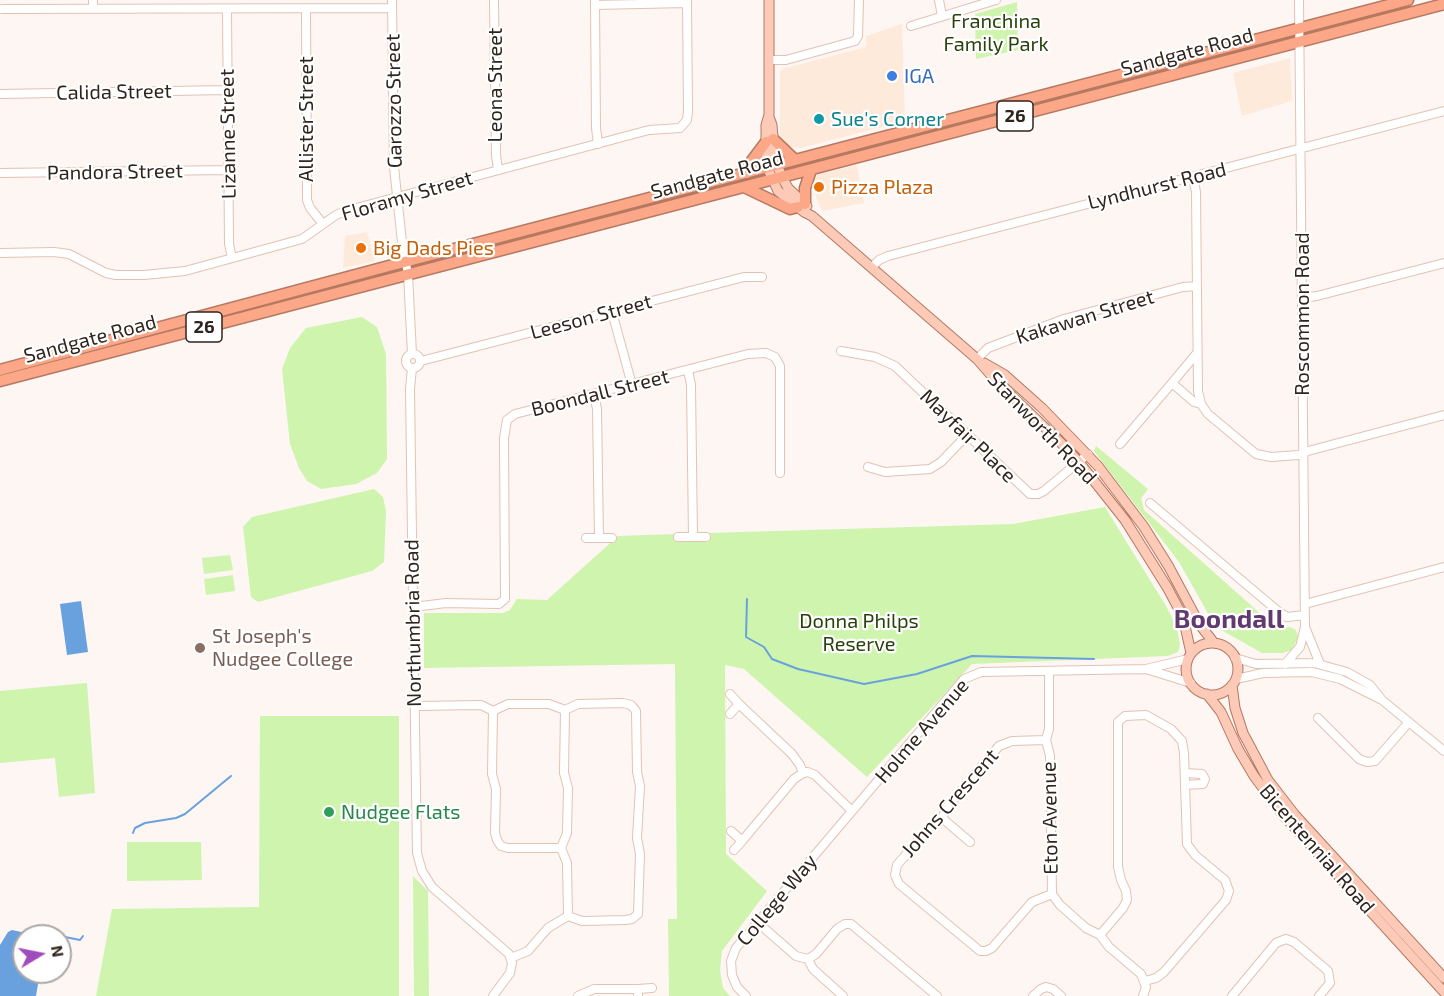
<!DOCTYPE html>
<html>
<head>
<meta charset="utf-8">
<style>
	body { margin:0 }
	#map { position:relative; width:1444px; height:996px; overflow:hidden; background:#fdf6f3; font-family:"Exo 2",sans-serif }
	canvas { display:block }
	.north { position:absolute; left:12px; top:924px; width:60px; height:60px; box-sizing:border-box; background:#fff; border:2px solid #aca7a5; border-radius:50%; rotate:80deg; font-size:16px; font-weight:700; line-height:24px; text-align:center; color:#30241e }
	.north::after { content:''; display:block; margin:auto; width:21px; height:27px; background:#9f4dbc; clip-path:polygon(50% 0,100% 100%,50% 72%,0 100%) }
</style>
</head>
<body>
<div id="map">
<canvas width="1444" height="996"></canvas>
<div class="north">N</div>
</div>
<script>
const c = document.querySelector('canvas').getContext('2d');
c.lineJoin = 'round';
function fill(path, color) { c.fillStyle = color; c.fill(path, 'evenodd'); }
const toPath = rows => new Path2D(rows.map(r => 'M' + r).join(''));
function strokePath(path, color, width, dash) { c.strokeStyle = color; c.lineWidth = width; c.lineCap = dash ? 'butt' : 'round'; c.setLineDash(dash || []); c.stroke(path); }
function drawText(font, color, halo, rows, align = 'center') {
  c.font = font + ' "Exo 2",sans-serif'; c.lineWidth = 4.5; c.setLineDash([]); c.textBaseline = 'middle'; c.strokeStyle = halo; c.fillStyle = color; for (const [text, x, y, turn = 0] of rows) {
    c.save(); c.translate(x, y); c.rotate((+turn || 0) * Math.PI / 180); c.textAlign = isNaN(turn) ? turn : align; if (halo) c.strokeText(text, 0, 0); c.fillText(text, 0, 0); c.restore();
  }
}
fill(toPath([
	[902,24,905,121,801,148,790,147,785,143,780,137,780,71,782,69,866,47,866,36],
	[1290,58,1292,101,1242,116,1233,73],
	[857,165,864,203,822,211,811,185,817,175],
	[367,232,375,261,343,268,345,236]
]), '#feeadb');
fill(toPath([
	[1017,2,1018,50,976,59,975,14],
	[362,317,377,327,386,354,387,459,377,473,356,484,321,489,307,481,299,468,290,444,282,369,290,348,306,328],
	[1096,446,1148,489,1141,498,1144,510,1272,624,1282,628,1290,627,1296,630,1298,637,1292,650,1283,653,1262,653,1221,630,1214,624,1179,562,1094,451],
	[374,489,383,497,386,512,384,562,372,571,258,602,251,597,243,527,252,517],
	[1105,507,1166,606,1177,628,1180,645,1178,652,1168,656,972,664,867,777,744,669,725,665,726,854,767,891,722,951,720,970,723,988,730,996,669,996,668,919,677,919,675,664,424,668,424,613,503,613,510,610,517,599,547,600,618,536,676,534,677,542,708,542,708,533,1013,524],
	[230,555,233,570,204,574,202,558],
	[233,575,235,591,206,595,204,579],
	[87,683,95,793,59,797,55,758,0,763,0,691],
	[260,716,399,716,399,996,96,996,112,909,259,907],
	[127,842,201,842,202,880,127,881],
	[413,876,428,891,429,996,414,996]
]), '#cff4ad');
fill(toPath([
	[81,601,88,652,67,655,60,604],
	[12,930,39,936,24,936,24,972,40,972,36,996,0,996,0,945,8,932]
]), '#69a1de');
strokePath(toPath([
	[747,599,746,637,764,647,772,659,798,669,864,684,917,674,972,656,1094,659],
	[133,833,135,828,145,823,176,818,185,814,231,776],
	[46,936,59,936],
	[60,936,80,940,83,936]
]), '#69a1de', 2);
const minor = toPath([
	[93,0,93,9],
	[392,0,394,167,402,242,408,274,412,354],
	[494,0,496,155,498,170],
	[595,0,596,128,598,144],
	[939,0,942,16],
	[595,5,687,3],
	[2,9,392,8],
	[306,9,307,200,310,208,323,224],
	[227,10,229,244,232,258],
	[911,26,996,0],
	[769,60,786,60,855,41,858,36,859,0],
	[0,94,228,90],
	[0,173,229,170],
	[1193,177,1196,192,1198,391,1201,404,1208,414,1256,454,1271,457,1299,455,1308,451,1444,415],
	[0,253,54,252,69,254,106,273,116,275,144,275,185,271,302,239,336,215,345,211,649,130,680,128,687,120,688,112,687,0],
	[872,267,879,260,888,256,1444,111],
	[1302,298,1317,296,1444,263],
	[612,312,632,385],
	[841,351,875,357,895,366,1030,494,1038,494,1044,491,1088,454],
	[1197,353,1172,383,1194,402,1201,404],
	'406 361a7 7 0 1 1 14 0a7 7 0 1 1-14 0Z',
	[977,359,988,348,1064,319,1183,287,1197,286],
	[421,361,744,277,762,277],
	[412,368,410,389,412,536,417,853,422,871,432,887,509,954,512,963,510,973,493,996],
	[688,370,691,385,693,537],
	[594,394,597,409,599,538],
	[1120,444,1172,383],
	[868,467,885,472,930,469,941,462,967,435],
	[1150,503,1279,612,1287,617,1305,615],
	[678,537,706,537],
	[586,538,612,538],
	[1305,604,1444,567],
	[413,607,446,603,499,604,505,599,504,438,507,420,515,414,748,354,766,353,775,357,780,366,780,473],
	[1305,627,1320,664],
	[1235,658,1256,664,1314,663,1347,672,1370,685,1382,700,1444,751],
	[1285,664,1300,647,1305,627,1299,0],
	[1146,669,1191,683],
	[1049,671,1049,729,1046,740,1050,756,1052,894,1060,905,1086,928,1100,935,1109,947,1141,974,1146,987,1143,996],
	[1236,679,1263,673,1312,672,1340,679,1380,699],
	[730,694,739,704,730,714],
	[739,704,792,754,800,765,803,773,808,772,815,775,852,811],
	[415,706,481,705,493,711,508,704,549,704,565,710,578,704,623,703,631,705,636,711,637,772,640,786,637,838,640,854,638,914,632,919,625,920,582,921,568,916,548,928,528,951,511,958],
	[565,710,564,773,568,788,567,833,561,848,567,863,568,916],
	[493,711,492,774,496,789,495,833,497,840,501,846,508,848,561,848],
	[1318,718,1359,759,1367,762,1375,761,1409,722],
	[1046,740,1012,741,999,746,948,806,942,818,931,826,897,865,895,875,899,884,980,951,986,951,992,948,1032,902,1052,894],
	[1185,773,1202,774,1205,779,1203,784,1185,785],
	[942,818,970,842],
	[731,831,742,841,734,850],
	[742,841,794,779,803,773],
	[757,922,796,956,808,959,813,969,843,996],
	[1100,935,1123,908,1127,900,1126,891,1121,880,1118,867,1118,722,1125,716,1146,715,1171,729,1182,741,1184,753,1187,844,1195,855,1225,880,1229,891,1226,900,1164,972,1156,978,1145,981],
	[808,959,816,954,837,929,845,924,851,924,937,996],
	[578,996,594,989,638,989],
	[638,996,638,989,652,988],
	[746,996,737,987,732,975,731,961,736,948,964,679,981,672,1146,669,1188,659],
	[1033,996,1041,989,1046,987,1053,989,1061,996],
	[1232,996,1276,943,1286,939,1294,942,1328,971,1330,983,1319,996]
]);
const major = toPath([
	[769,0,769,115,766,125,766,157,767,167,778,191,804,212,812,216,977,359,997,382,1060,442,1079,462,1125,520,1167,587,1183,617,1191,653],
	[769,117,772,125,775,160,782,177,788,188,807,206],
	[984,363,1005,375,1042,408,1098,466,1144,527,1169,567,1200,625,1214,643],
	'1186 669a26 26 0 1 1 52 0a26 26 0 1 1-52 0Z',
	[1232,685,1235,708,1243,733,1268,780,1295,815,1444,978],
	[1207,694,1221,712,1238,749,1254,776,1283,815,1444,992]
]);
const highway = toPath([
	[773,139,795,160],
	[747,173,751,162,766,142],
	[744,187,790,209,798,207],
	[805,204,805,188,811,170],
	[0,370,389,266,1408,0],
	[0,381,1444,4]
]);
strokePath(minor, '#e3c2b3', 10);
strokePath(major, '#b57962', 11);
strokePath(highway, '#b57962', 13);
strokePath(minor, '#fff', 8);
strokePath(major, '#fdcab7', 9);
strokePath(highway, '#fca787', 10);
for (const [x, y, r, color] of [
	[892,76,6,"#3f7fe0"],
	[819,119,6,"#0f9aa8"],
	[819,187,6,"#e8710a"],
	[361,248,6,"#e8710a"],
	[200,648,6,"#8d6e63"],
	[329,812,6,"#2e9e5b"]
]) { const dot = new Path2D(); dot.arc(x, y, r, 0, 2 * Math.PI); c.fillStyle = color; c.fill(dot); strokePath(dot, '#fff', 2); }
for (const [x, y, w] of [
	[1015,116,36],
	[204,327,36]
]) { const box = new Path2D(); box.roundRect(x - w / 2, y - 15, w, 30, 4.5); c.fillStyle = '#fff'; c.fill(box); strokePath(box, '#30241e', 1.5); }
drawText('bold 18px', '#30241e', null, [
	["26",1015,116],
	["26",204,327]
]);
drawText('20px', '#2a410c', '#fff', [
	["Franchina",996,21],
	["Family Park",996,44],
	["Donna Philps",859,621],
	["Reserve",859,644]
]);
drawText('20px', '#30241e', '#fff', [
	["Sandgate Road",1187,52,-15],
	["Leona Street",495,85,-90],
	["Calida Street",114,92,-1],
	["Garozzo Street",394,101,-91],
	["Allister Street",306,119,-90],
	["Lizanne Street",228,134,-91],
	["Pandora Street",115,172,-1],
	["Sandgate Road",717,175,-15],
	["Lyndhurst Road",1157,186,-14],
	["Floramy Street",407,196,-16],
	["Roscommon Road",1302,314,-90],
	["Leeson Street",591,317,-15],
	["Kakawan Street",1085,317,-17],
	["Sandgate Road",90,339,-15],
	["Boondall Street",600,393,-14],
	["Stanworth Road",1042,428,46],
	["Mayfair Place",968,436,44],
	["Northumbria Road",413,623,-91],
	["Holme Avenue",922,731,-49],
	["Johns Crescent",950,803,-49],
	["Eton Avenue",1050,818,-91],
	["Bicentennial Road",1317,849,49],
	["College Way",777,900,-50]
]);
drawText('20px', '#366cbe', '#fff', [
	["IGA",904,76]
], 'left');
drawText('20px', '#0d838f', '#fff', [
	["Sue's Corner",831,119]
], 'left');
drawText('20px', '#c56008', '#fff', [
	["Pizza Plaza",831,187],
	["Big Dads Pies",373,248]
], 'left');
drawText('20px', '#785e54', '#fff', [
	["St Joseph's",212,636],
	["Nudgee College",212,659]
], 'left');
drawText('20px', '#27864d', '#fff', [
	["Nudgee Flats",341,812]
], 'left');
drawText('bold 26px', '#623a71', '#fff', [
	["Boondall",1229,619]
]);
</script>
</body>
</html>
